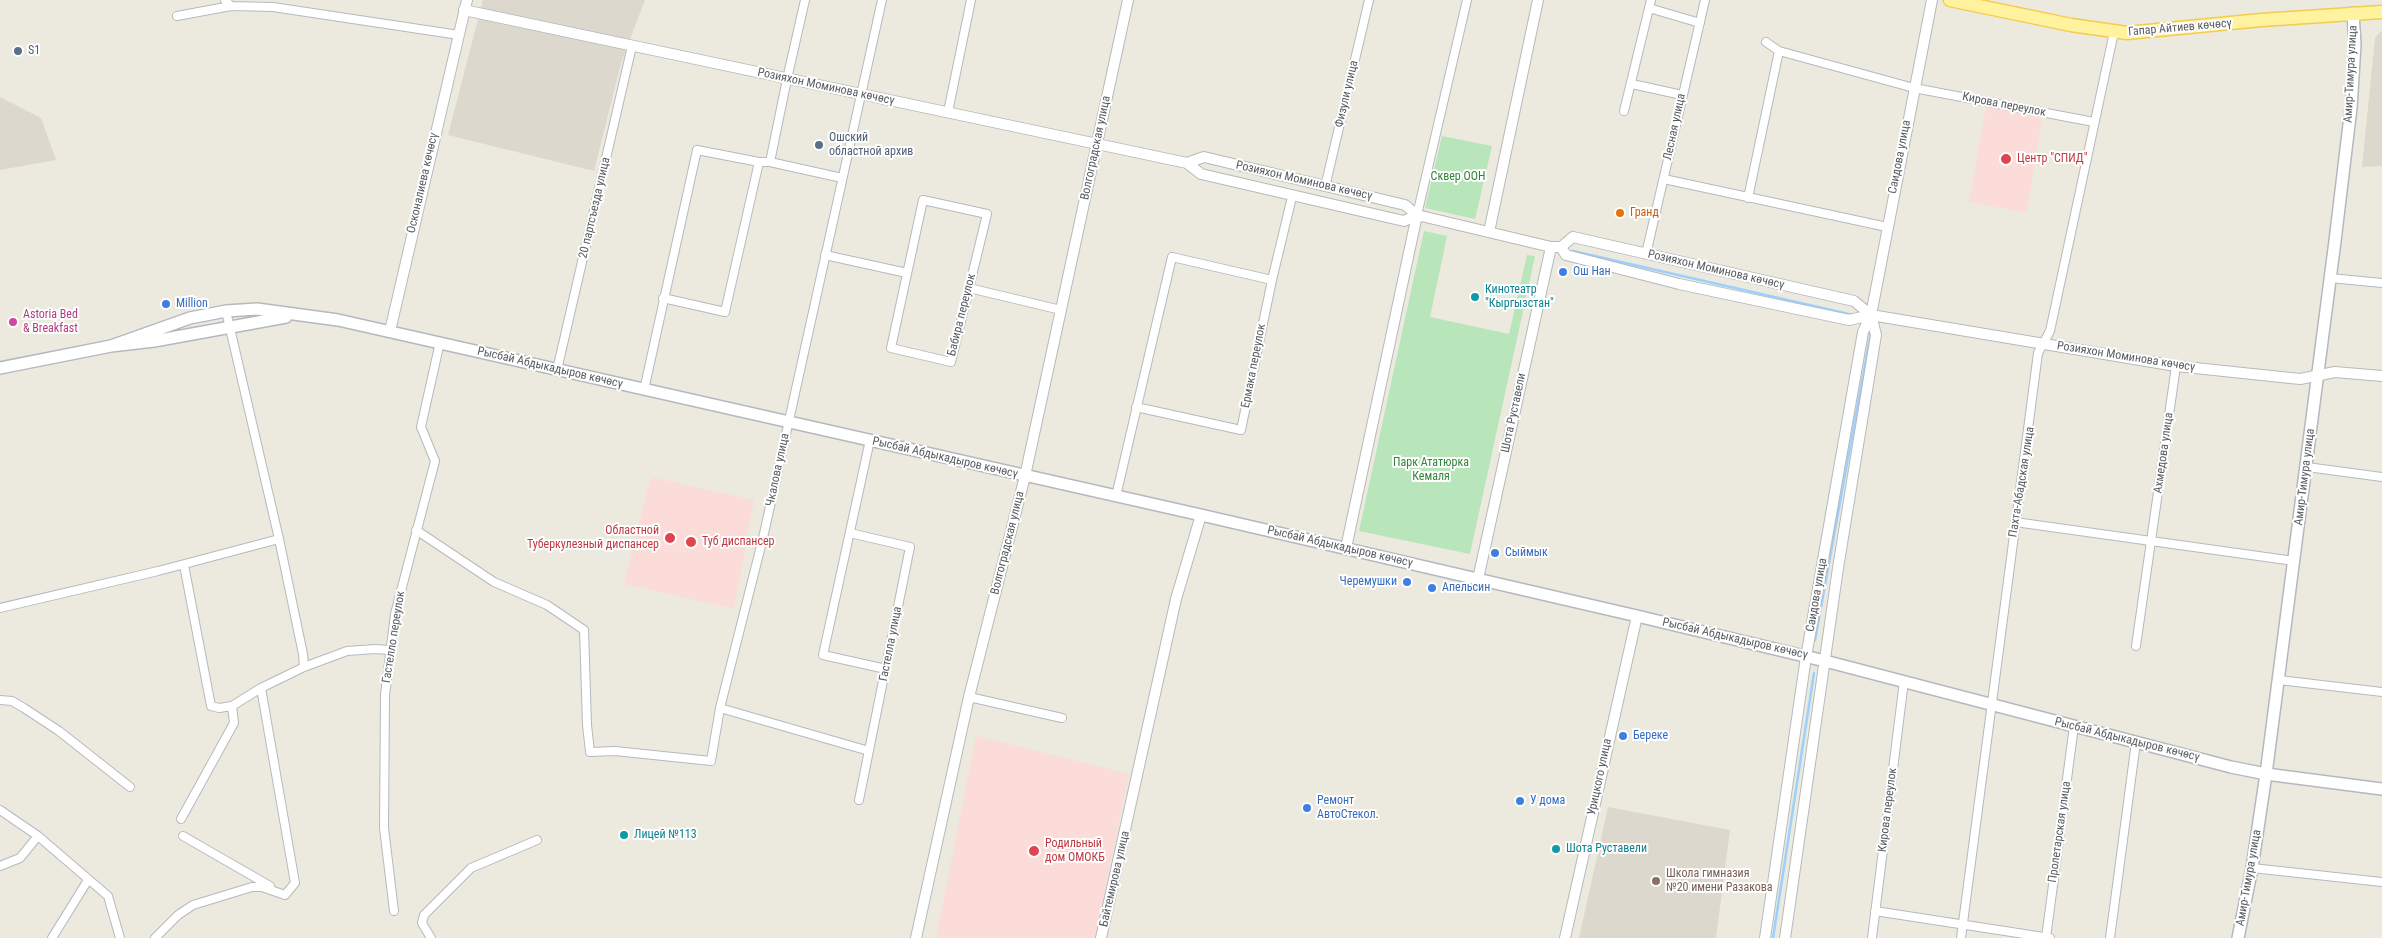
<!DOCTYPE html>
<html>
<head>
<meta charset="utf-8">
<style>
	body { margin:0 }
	canvas { display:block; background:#ece9de }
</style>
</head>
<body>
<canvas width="2382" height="938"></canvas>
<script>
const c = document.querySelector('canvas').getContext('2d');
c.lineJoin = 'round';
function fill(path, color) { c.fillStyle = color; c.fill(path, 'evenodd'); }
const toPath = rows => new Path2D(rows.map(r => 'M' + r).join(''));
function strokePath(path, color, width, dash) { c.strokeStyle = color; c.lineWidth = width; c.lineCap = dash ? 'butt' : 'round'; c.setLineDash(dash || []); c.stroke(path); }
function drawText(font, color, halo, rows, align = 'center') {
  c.font = font + ' "Roboto Condensed",sans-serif'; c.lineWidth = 4; c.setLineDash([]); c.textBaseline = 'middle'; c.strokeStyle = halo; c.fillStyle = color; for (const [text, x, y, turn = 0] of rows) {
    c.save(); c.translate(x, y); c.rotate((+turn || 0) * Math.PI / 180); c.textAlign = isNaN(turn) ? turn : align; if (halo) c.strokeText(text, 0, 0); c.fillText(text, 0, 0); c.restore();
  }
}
fill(toPath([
	[483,0,645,0,621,63,594,171,448,135],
	[2382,30,2382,166,2362,167,2375,38],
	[0,97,41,118,56,160,0,170],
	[1608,807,1730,830,1716,938,1579,938]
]), '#dcd8cd');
fill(toPath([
	[1987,101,2042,115,2027,213,1969,202],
	[651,477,754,500,734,609,624,584],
	[976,736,1129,774,1095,938,936,938]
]), '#fbdcd8');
fill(toPath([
	[1442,136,1492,146,1475,219,1425,208],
	[1424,231,1447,236,1430,317,1509,334,1527,255,1535,256,1470,554,1359,531]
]), '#b9e5bb');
strokePath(toPath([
	[1573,251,1853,315],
	[1815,640,1871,332],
	[1773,938,1814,673]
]), '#9bd0ff', 2.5);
const minor = toPath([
	[225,0,231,6,273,7,459,35],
	[1649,8,1700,23],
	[177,16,231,6],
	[1766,42,1779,51,1914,88,2094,122],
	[1632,84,1682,95],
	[1624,111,1651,0],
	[948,112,971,0],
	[770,162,787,79,805,0],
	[1664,179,1887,227],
	[1325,187,1369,0],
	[1748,198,1779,51],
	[923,200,987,214,951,362,891,348,923,200],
	[1417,215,1467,0],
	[1646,254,1705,0],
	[825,255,907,273],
	[2330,278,2382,283],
	[969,288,1061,310],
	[663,298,725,312,759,162],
	[226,311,279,539],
	[557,370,632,46],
	[644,390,697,150,759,162,770,162,842,178],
	[1136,407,1241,430,1272,280,1292,197],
	[870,440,823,655,886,669],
	[2307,467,2382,477],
	[1116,496,1172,257,1272,280],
	[2015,522,2294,561],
	[416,530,494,582,547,605,584,630,587,725,590,752,615,751,711,761,720,708,763,538,882,0],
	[850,533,910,547,859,800],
	[184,565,211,706,219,708,232,706,261,688],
	[0,608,158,571,279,539,303,654,304,667,347,651,375,649,390,650],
	[2136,646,2176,366],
	[2279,680,2382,692],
	[969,697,1062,718],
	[0,700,12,701,24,708,59,731,130,787],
	[720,708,869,751],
	[0,810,38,836,108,896,120,938],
	[181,819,234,723,232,706],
	[183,836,270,886],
	[0,866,20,858,38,836],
	[2252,868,2382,882],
	[394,911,384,828,385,695,395,614,435,461,421,427,440,342],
	[1875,911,2050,938],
	[52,938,88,880],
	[155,938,178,915,193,905,252,887,262,887,285,895,295,883,261,688,304,667],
	[431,938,422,923,424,915,471,868,537,840],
	[1872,938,1904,681],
	[1961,938,2038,353,2050,331,2114,32],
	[2046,938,2074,726],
	[2110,938,2136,742]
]);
const tertiary = toPath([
	[464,10,1187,163,1201,174,1404,221,1417,215],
	[1187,163,1204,157,1405,205,1417,215,1551,247,1561,247,1573,237,1854,301,1871,315],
	[1489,232,1538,0],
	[1561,247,1566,255,1679,284,1849,320,1871,315,2176,366,2300,379,2335,372,2382,376],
	[390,331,467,0],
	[1346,548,1417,215],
	[1478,579,1551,247],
	[916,938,969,697,1025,476,1128,0],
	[1101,938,1176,599,1201,515],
	[1565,938,1637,616],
	[1765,938,1806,657,1863,332,1871,315,1932,0],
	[1785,938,1838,568,1876,335,1871,315]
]);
const secondary = toPath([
	[111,346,190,318,226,311,257,309,338,320,1201,515,1637,616,1825,661,2231,767,2266,774,2382,789],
	[0,368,111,346,154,341,286,317],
	[2238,938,2252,868,2266,774,2335,241,2351,108,2355,45,2353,13]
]);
const primary = toPath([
	[1950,0,2071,25,2127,33,2261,20,2382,12]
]);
strokePath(minor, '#b7b9be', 10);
strokePath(tertiary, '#b7b9be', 12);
strokePath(secondary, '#b5b8be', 14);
strokePath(primary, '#f5cb4e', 15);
strokePath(minor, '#fff', 8);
strokePath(tertiary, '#fff', 10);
strokePath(secondary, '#fff', 11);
strokePath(primary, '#fff3a0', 12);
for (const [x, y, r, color] of [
	[18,51,5,"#5c6f8a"],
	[819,145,5,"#5c6f8a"],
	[2006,159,6,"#e0444e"],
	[1620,213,5,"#e8710a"],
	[1563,272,5,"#3f7fe0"],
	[1475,297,5,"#0f9aa8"],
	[166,304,5,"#3f7fe0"],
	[13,322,5,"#d1479c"],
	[670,538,6,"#e0444e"],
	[691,542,6,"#e0444e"],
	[1495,553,5,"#3f7fe0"],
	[1407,582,5,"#3f7fe0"],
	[1432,588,5,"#3f7fe0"],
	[1623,736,5,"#3f7fe0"],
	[1520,801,5,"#3f7fe0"],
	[1307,808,5,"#3f7fe0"],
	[624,835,5,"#0f9aa8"],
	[1556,849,5,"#0f9aa8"],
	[1034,851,6,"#e0444e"],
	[1656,881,5,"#8d6e63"]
]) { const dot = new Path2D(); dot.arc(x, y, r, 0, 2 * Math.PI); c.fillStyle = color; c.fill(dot); strokePath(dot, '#fff', 2); }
drawText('12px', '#585b60', '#fff', [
	["Гапар Айтиев көчөсү",2180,28,-5],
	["Амир-Тимура улица",2351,74,-87],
	["Розияхон Моминова көчөсү",826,87,12],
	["Физули улица",1347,94,-77],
	["Кирова переулок",2004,105,11],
	["Лесная улица",1675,127,-78],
	["Волгоградская улица",1096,148,-78],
	["Саидова улица",1900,157,-79],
	["Розияхон Моминова көчөсү",1304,181,13],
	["Осконалиева көчөсү",423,183,-77],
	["20 партсъезда улица",595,208,-77],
	["Розияхон Моминова көчөсү",1716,270,13],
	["Бабира переулок",962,315,-76],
	["Розияхон Моминова көчөсү",2126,357,9],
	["Ермака переулок",1254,366,-79],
	["Рысбай Абдыкадыров көчөсү",550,368,13],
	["Шота Руставели",1514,413,-78],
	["Ахмедова улица",2164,453,-82],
	["Рысбай Абдыкадыров көчөсү",945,458,13],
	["Чкалова улица",778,470,-78],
	["Амир-Тимура улица",2305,477,-83],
	["Пахта-Абадская улица",2022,482,-81],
	["Волгоградская улица",1008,543,-76],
	["Рысбай Абдыкадыров көчөсү",1340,547,13],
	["Саидова улица",1817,595,-80],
	["Гастелло переулок",394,637,-81],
	["Рысбай Абдыкадыров көчөсү",1735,639,13],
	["Гастелла улица",891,644,-79],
	["Рысбай Абдыкадыров көчөсү",2127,740,14],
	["Урицкого улица",1600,777,-78],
	["Кирова переулок",1888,810,-83],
	["Пролетарская улица",2060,832,-82],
	["Амир-Тимура улица",2249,878,-80],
	["Байтемирова улица",1115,879,-77]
]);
drawText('12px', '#4e5e75', '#fff', [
	["S1",28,51],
	["Ошский",829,138],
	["областной архив",829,152]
], 'left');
drawText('12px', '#be3a42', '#fff', [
	["Центр \"СПИД\"",2017,159],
	["Областной",659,531,"right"],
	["Туберкулезный диспансер",659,545,"right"],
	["Туб диспансер",702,542],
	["Родильный",1045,844],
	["дом ОМОКБ",1045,858]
], 'left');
drawText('12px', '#328538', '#fff', [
	["Сквер ООН",1458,177],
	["Парк Ататюрка",1431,463],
	["Кемаля",1431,477]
]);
drawText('12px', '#c56008', '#fff', [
	["Гранд",1630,213]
], 'left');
drawText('12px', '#366cbe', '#fff', [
	["Ош Нан",1573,272],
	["Million",176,304],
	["Сыймык",1505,553],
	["Черемушки",1397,582,"right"],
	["Апельсин",1442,588],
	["Береке",1633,736],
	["Ремонт",1317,801],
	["АвтоСтекол.",1317,815],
	["У дома",1530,801]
], 'left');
drawText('12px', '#0d838f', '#fff', [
	["Кинотеатр",1485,290],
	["\"Кыргызстан\"",1485,304],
	["Лицей №113",634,835],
	["Шота Руставели",1566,849]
], 'left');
drawText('12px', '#b23c85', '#fff', [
	["Astoria Bed",23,315],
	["& Breakfast",23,329]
], 'left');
drawText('12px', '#785e54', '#fff', [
	["Школа гимназия",1666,874],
	["№20 имени Разакова",1666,888]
], 'left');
</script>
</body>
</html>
